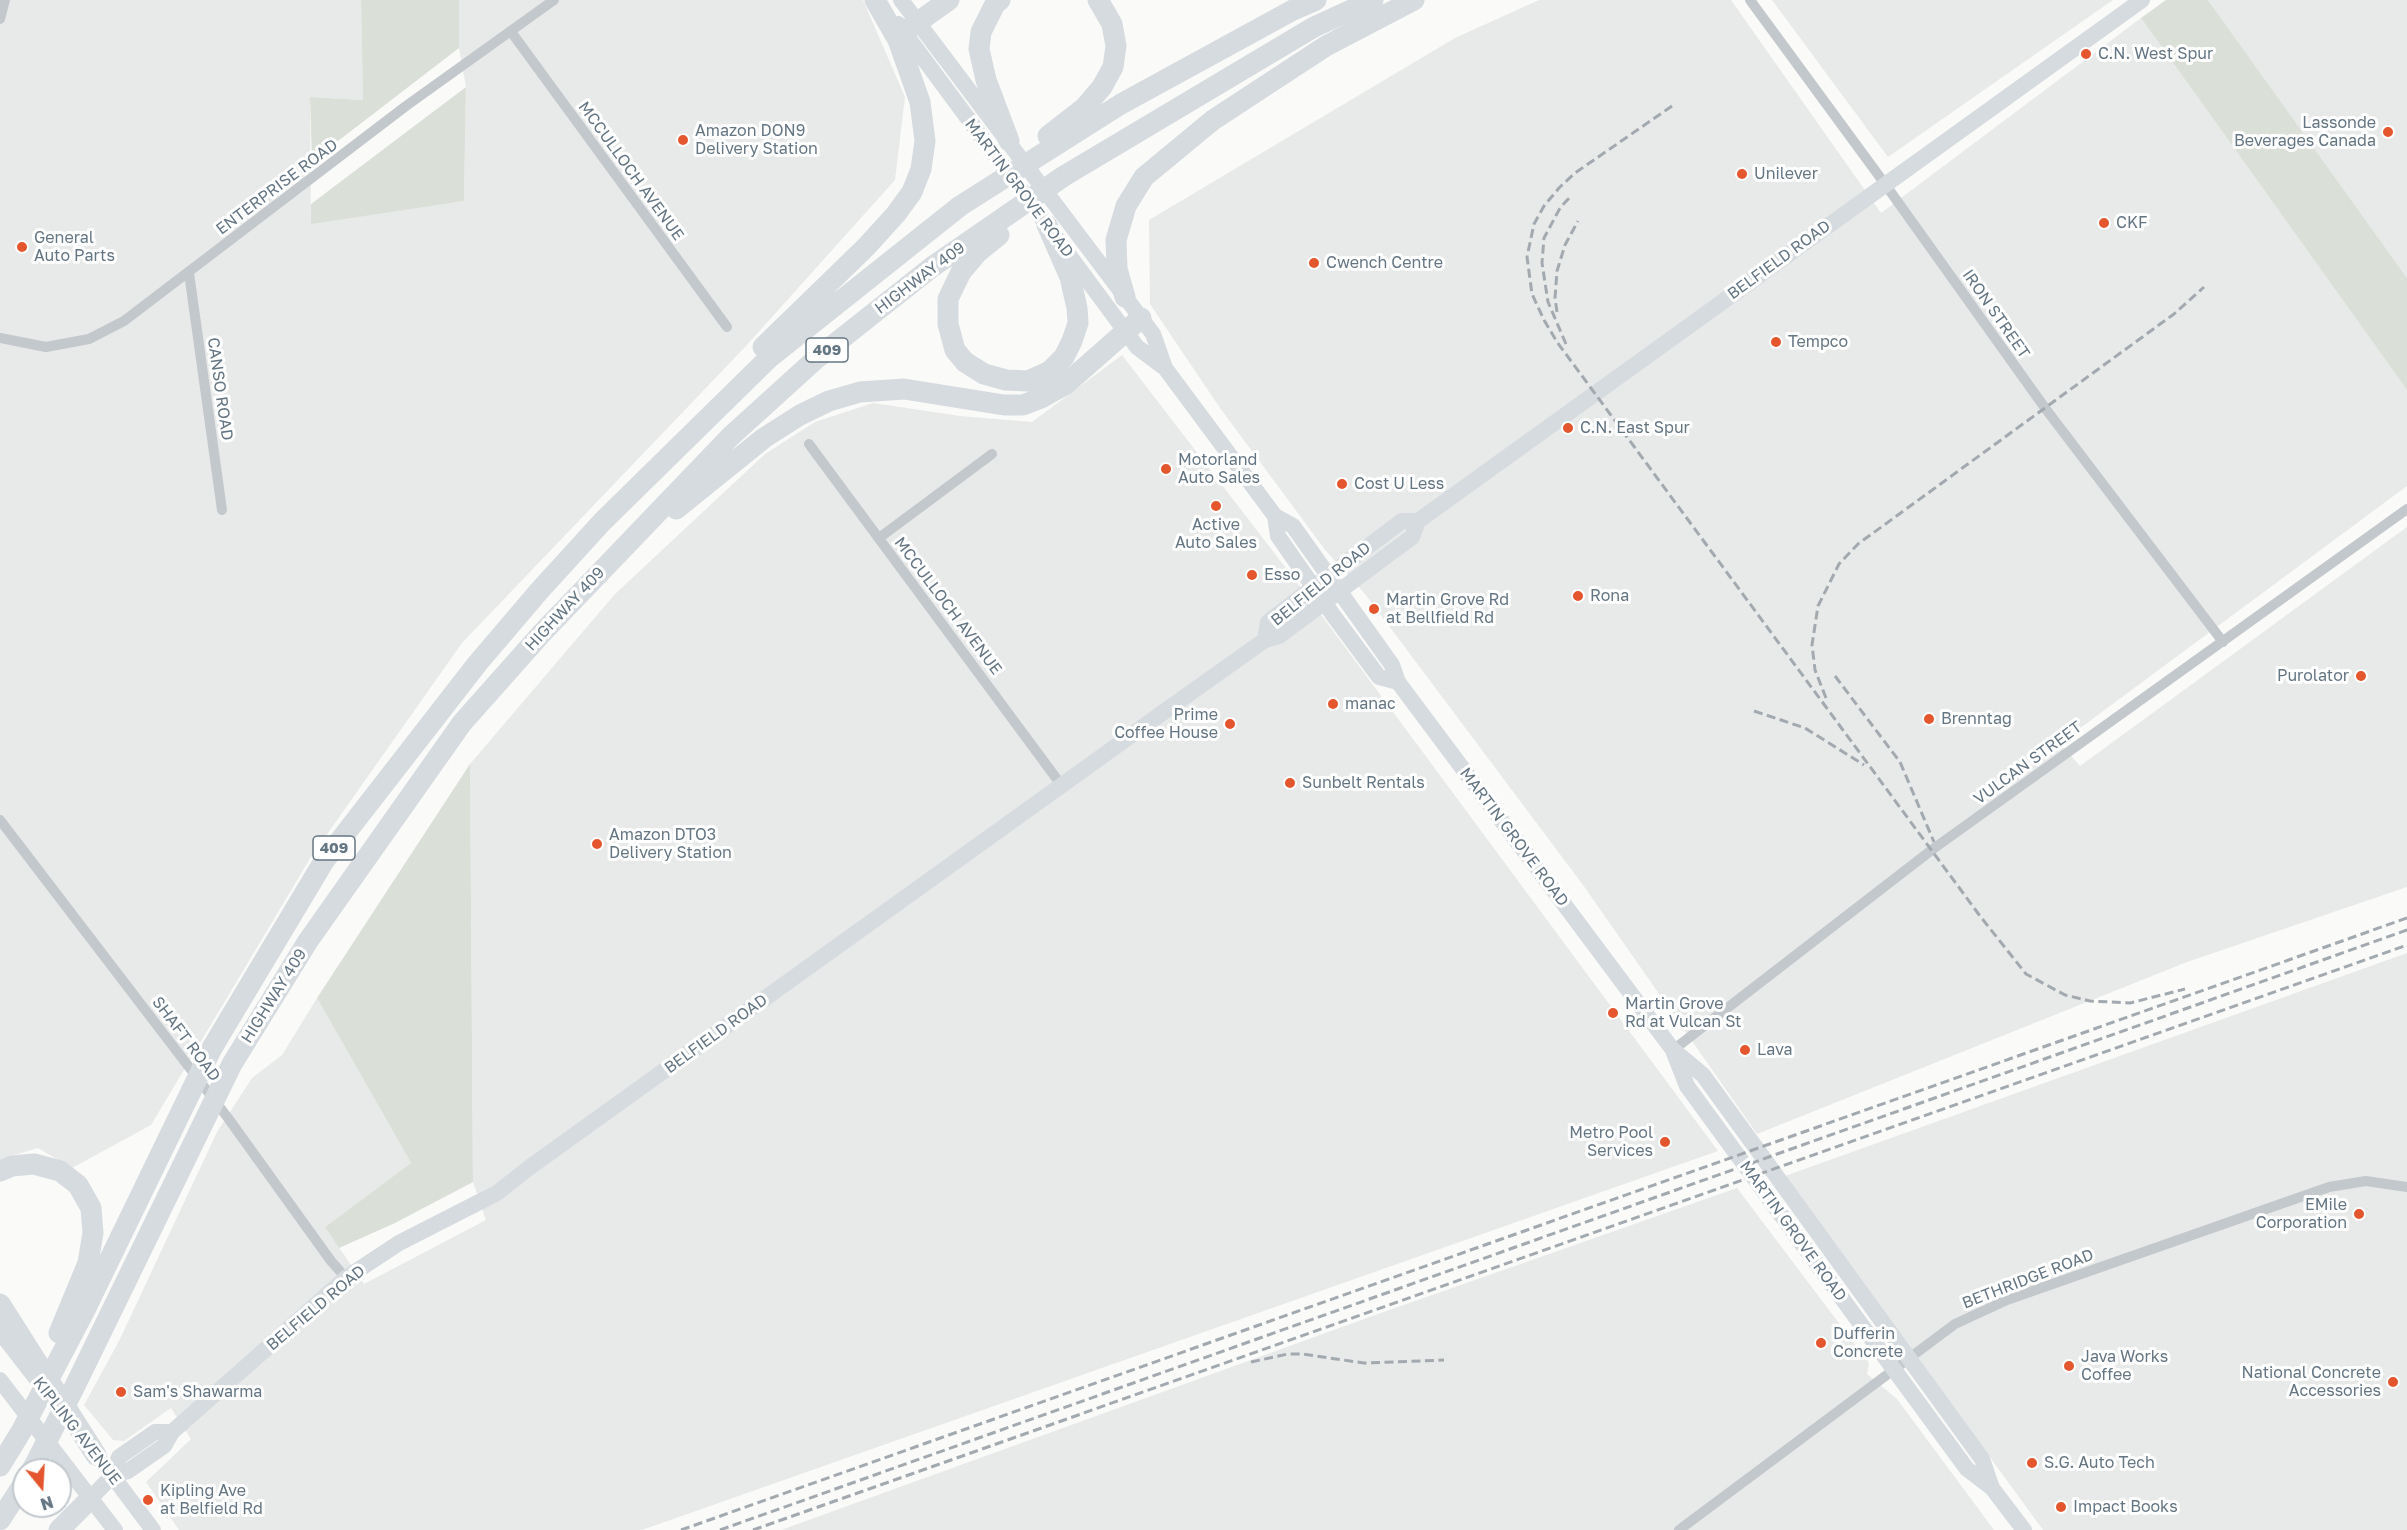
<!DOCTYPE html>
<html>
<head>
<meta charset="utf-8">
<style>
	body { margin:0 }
	#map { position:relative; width:2407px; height:1530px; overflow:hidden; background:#fafaf8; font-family:"Golos Text",sans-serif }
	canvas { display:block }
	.north { position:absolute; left:12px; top:1458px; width:60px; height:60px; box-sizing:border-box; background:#fff; border:2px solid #c1c8cd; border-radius:50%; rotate:162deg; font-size:16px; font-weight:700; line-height:24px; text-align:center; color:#657683 }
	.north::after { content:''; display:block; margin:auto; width:21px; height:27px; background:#e4572e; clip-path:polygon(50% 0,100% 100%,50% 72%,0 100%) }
</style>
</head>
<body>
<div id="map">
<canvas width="2407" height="1530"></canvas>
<div class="north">N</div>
</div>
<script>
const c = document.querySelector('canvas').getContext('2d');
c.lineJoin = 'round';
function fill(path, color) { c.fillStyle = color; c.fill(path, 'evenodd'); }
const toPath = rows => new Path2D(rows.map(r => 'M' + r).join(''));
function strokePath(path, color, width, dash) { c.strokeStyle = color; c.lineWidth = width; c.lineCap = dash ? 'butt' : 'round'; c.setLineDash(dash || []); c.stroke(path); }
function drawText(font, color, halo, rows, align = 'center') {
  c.font = font + ' "Golos Text",sans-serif'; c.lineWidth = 6; c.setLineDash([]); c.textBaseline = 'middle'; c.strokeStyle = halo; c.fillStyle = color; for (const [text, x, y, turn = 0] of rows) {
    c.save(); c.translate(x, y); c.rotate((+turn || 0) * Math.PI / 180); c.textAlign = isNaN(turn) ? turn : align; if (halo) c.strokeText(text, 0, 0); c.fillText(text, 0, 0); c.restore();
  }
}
fill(toPath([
	[0,0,361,0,363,100,310,97,311,223,464,201,466,87,459,48,459,0,863,0,905,97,895,180,746,346,462,643,311,857,151,1125,72,1168,38,1148,4,1158,0,1162],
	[1539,0,1731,0,1881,213,2141,18,2407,390,2407,486,2060,743,2080,766,2407,527,2407,887,2187,962,1757,1134,1583,885,1365,594,1326,551,1220,408,1150,304,1149,220,1455,38],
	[1772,0,2113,0,1888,157],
	[2208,0,2407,0,2407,278],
	[1122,355,1302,589,1718,1151,642,1530,179,1530,146,1482,191,1439,171,1408,124,1441,113,1440,84,1405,119,1341,217,1132,252,1078,282,1055,317,998,411,1163,325,1227,364,1284,486,1220,473,1182,470,764,615,594,765,454,815,422,873,403,960,416,1032,422],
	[2407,953,2407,1530,2043,1530,1785,1176],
	[1737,1188,1869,1363,1867,1374,1897,1399,1994,1530,781,1530,1378,1314]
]), '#e8e9e9');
fill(toPath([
	[361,0,459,0,459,48,312,161,310,97,363,100],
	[2166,0,2208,0,2407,278,2407,390,2141,18],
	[466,87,464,201,311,224,311,204],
	[470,764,473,1182,395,1223,339,1248,325,1227,411,1163,317,998]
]), '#dadfd7');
strokePath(toPath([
	[1750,0,1885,184,2045,408,2223,642],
	[0,19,5,0],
	[512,33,727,327],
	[189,273,222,510],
	[0,338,46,347,89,339,124,321,406,106,554,0],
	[809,444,1062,786],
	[879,538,992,454],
	[0,820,228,1118,331,1261,346,1278],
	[1673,1050,1933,849,2407,509],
	[1679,1530,1955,1324,2007,1300,2329,1187,2366,1181,2407,1187]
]), '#c3c8cc', 10);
strokePath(toPath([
	[901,0,1141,318,1153,334,1165,368,1269,508,1275,516,1293,526,1392,665,1398,682,1673,1050,1703,1075,1982,1459,1992,1488,2024,1530],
	[898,24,1137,347,1165,368],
	[1275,516,1278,536,1333,615,1379,677,1398,682],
	[1265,640,1268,622,1303,595,1402,521,1418,521],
	[1674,1053,1687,1086,1887,1360,1967,1469,1992,1488],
	[0,1332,42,1386],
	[0,1380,115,1530],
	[90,1446,153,1530],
	[113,1475,128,1471,164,1446,172,1432,346,1278,399,1243,497,1193,530,1167,1179,701,1265,640,1279,636,1412,537,1418,521,2142,0],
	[90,1499,113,1475,119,1457,155,1432,172,1432]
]), '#d6dbdf', 16);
strokePath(toPath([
	[1000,0,995,4,981,32,979,49,986,80,1009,141],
	[904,32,949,0],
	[1048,136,1084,108,1102,87,1113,67,1116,46,1112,24,1098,0],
	[999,235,978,252,961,272,948,299,948,324,955,350,965,362,984,374,1006,380,1028,381,1050,371,1064,357,1072,341,1078,323,1077,308,1070,277,1047,225],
	[1125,297,1117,269,1116,240,1126,206,1144,177,1213,120,1326,46,1414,0],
	[763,347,866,247,896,214,912,192,921,169,925,141,920,102,898,40,875,0],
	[676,509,764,438,800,415,829,401,860,392,904,389,1004,405,1023,405,1041,398,1066,384,1141,318],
	[0,1171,12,1166,34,1164,60,1171,78,1185,91,1208,93,1233,88,1263,59,1333],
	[0,1304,96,1455],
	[0,1466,22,1430,86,1308,212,1048,324,861,477,664,540,590,602,522,769,358,960,206,1121,104,1293,10,1316,0],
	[32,1470,74,1388,232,1064,308,941,462,723,542,633,731,436,817,358,932,267,1064,176,1314,27,1373,0],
	[0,1520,24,1483],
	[59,1530,90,1499]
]), '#d6dbdf', 21);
strokePath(toPath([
	[1672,106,1575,173,1559,188,1544,206,1534,224,1527,257,1532,294,1544,320,1557,342,1980,916,2026,974,2065,995,2090,1001,2130,1003,2185,989],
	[1557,312,1555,298,1557,271,1565,245,1578,221],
	[1566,344,1548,302,1542,263,1544,238,1560,208,1570,197],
	[1835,676,1900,762,1934,842],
	[1826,698,1815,670,1812,645,1818,606,1839,564,1858,544,2174,314,2204,287],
	[1754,711,1805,728,1864,765],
	[1251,1362,1288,1354,1302,1354,1364,1363,1444,1360],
	[681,1530,2407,918],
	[720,1530,2407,930],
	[753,1530,2407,945]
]), '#a2aab0', 3, [9, 4.5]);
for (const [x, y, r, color] of [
	[2086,54,6,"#e4572e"],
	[2388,132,6,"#e4572e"],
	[683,140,6,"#e4572e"],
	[1742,174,6,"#e4572e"],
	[2104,223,6,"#e4572e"],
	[22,247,6,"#e4572e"],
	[1314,263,6,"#e4572e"],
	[1776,342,6,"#e4572e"],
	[1568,428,6,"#e4572e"],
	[1166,469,6,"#e4572e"],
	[1342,484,6,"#e4572e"],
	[1216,506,6,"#e4572e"],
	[1252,575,6,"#e4572e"],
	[1578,596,6,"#e4572e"],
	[1374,609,6,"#e4572e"],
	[2361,676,6,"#e4572e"],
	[1333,704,6,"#e4572e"],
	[1929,719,6,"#e4572e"],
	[1230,724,6,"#e4572e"],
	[1290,783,6,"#e4572e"],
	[597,844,6,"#e4572e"],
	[1613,1013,6,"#e4572e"],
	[1745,1050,6,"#e4572e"],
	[1665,1142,6,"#e4572e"],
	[2359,1214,6,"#e4572e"],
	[1821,1343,6,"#e4572e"],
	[2069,1366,6,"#e4572e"],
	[2393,1382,6,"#e4572e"],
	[121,1392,6,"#e4572e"],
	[2032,1463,6,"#e4572e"],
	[148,1500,6,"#e4572e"],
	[2061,1507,6,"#e4572e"]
]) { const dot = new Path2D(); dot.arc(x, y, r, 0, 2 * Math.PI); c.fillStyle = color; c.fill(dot); strokePath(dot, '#fff', 2); }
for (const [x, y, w] of [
	[827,350,42],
	[334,848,42]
]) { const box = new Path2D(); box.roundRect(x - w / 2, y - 12, w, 24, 4.5); c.fillStyle = '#fff'; c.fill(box); strokePath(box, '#657683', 1.5); }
drawText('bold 15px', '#657683', null, [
	["409",827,350],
	["409",334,848]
]);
drawText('16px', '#657683', '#fff', [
	["C.N. West Spur",2098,54],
	["Lassonde",2376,123,"right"],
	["Beverages Canada",2376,141,"right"],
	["Amazon DON9",695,131],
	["Delivery Station",695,149],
	["Unilever",1754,174],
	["CKF",2116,223],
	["General",34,238],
	["Auto Parts",34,256],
	["Cwench Centre",1326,263],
	["Tempco",1788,342],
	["C.N. East Spur",1580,428],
	["Motorland",1178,460],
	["Auto Sales",1178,478],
	["Cost U Less",1354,484],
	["Active",1216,525,"center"],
	["Auto Sales",1216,543,"center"],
	["Esso",1264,575],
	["Rona",1590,596],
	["Martin Grove Rd",1386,600],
	["at Bellfield Rd",1386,618],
	["Purolator",2349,676,"right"],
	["manac",1345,704],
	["Prime",1218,715,"right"],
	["Coffee House",1218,733,"right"],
	["Brenntag",1941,719],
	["Sunbelt Rentals",1302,783],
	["Amazon DTO3",609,835],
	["Delivery Station",609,853],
	["Martin Grove",1625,1004],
	["Rd at Vulcan St",1625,1022],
	["Lava",1757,1050],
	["Metro Pool",1653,1133,"right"],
	["Services",1653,1151,"right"],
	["EMile",2347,1205,"right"],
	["Corporation",2347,1223,"right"],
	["Dufferin",1833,1334],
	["Concrete",1833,1352],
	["Java Works",2081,1357],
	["Coffee",2081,1375],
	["National Concrete",2381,1373,"right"],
	["Accessories",2381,1391,"right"],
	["Sam's Shawarma",133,1392],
	["S.G. Auto Tech",2044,1463],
	["Kipling Ave",160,1491],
	["at Belfield Rd",160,1509],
	["Impact Books",2073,1507]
], 'left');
drawText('16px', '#657683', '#fff', [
	["MCCULLOCH AVENUE",631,171,54],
	["ENTERPRISE ROAD",277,187,-37],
	["MARTIN GROVE ROAD",1019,188,53],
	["BELFIELD ROAD",1779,260,-36],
	["HIGHWAY 409",920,278,-37],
	["IRON STREET",1996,314,55],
	["CANSO ROAD",220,389,82],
	["BELFIELD ROAD",1321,584,-39],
	["MCCULLOCH AVENUE",948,606,53],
	["HIGHWAY 409",565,609,-47],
	["VULCAN STREET",2028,763,-36],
	["MARTIN GROVE ROAD",1514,837,53],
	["HIGHWAY 409",274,996,-58],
	["BELFIELD ROAD",716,1034,-36],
	["SHAFT ROAD",186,1039,53],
	["MARTIN GROVE ROAD",1793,1231,54],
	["BETHRIDGE ROAD",2028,1279,-21],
	["BELFIELD ROAD",316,1308,-40],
	["KIPLING AVENUE",77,1431,52]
]);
</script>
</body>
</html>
